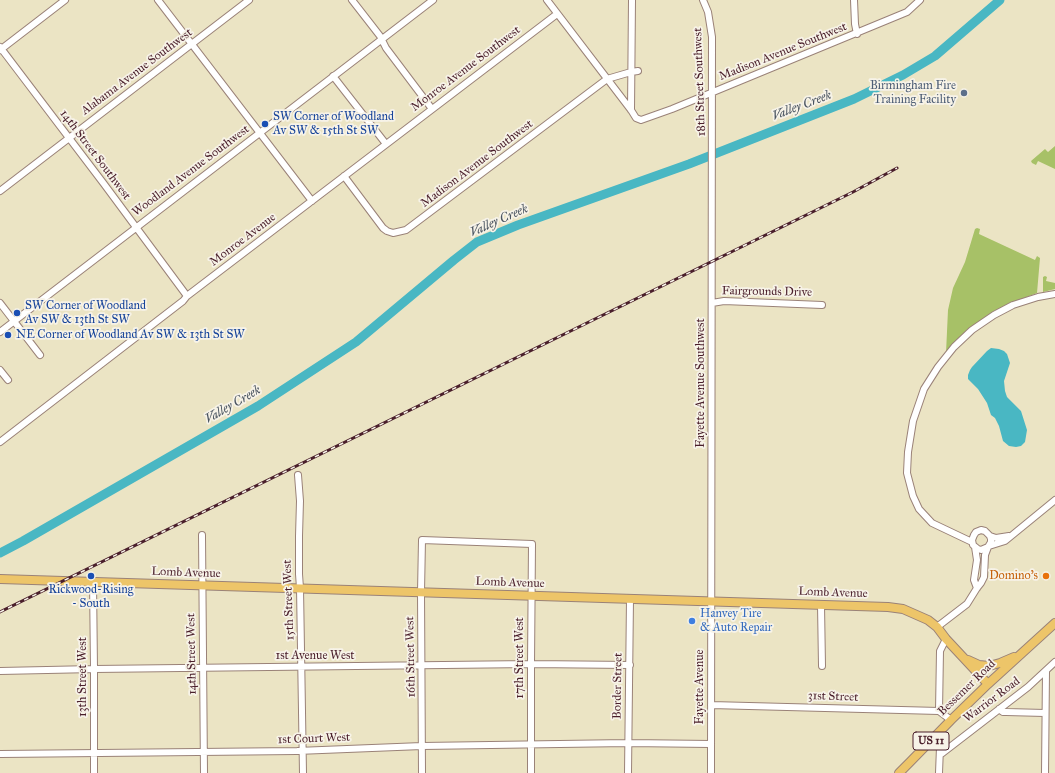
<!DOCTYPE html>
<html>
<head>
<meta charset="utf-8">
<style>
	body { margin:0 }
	canvas { display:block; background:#ebe4c4 }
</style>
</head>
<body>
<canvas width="1055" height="773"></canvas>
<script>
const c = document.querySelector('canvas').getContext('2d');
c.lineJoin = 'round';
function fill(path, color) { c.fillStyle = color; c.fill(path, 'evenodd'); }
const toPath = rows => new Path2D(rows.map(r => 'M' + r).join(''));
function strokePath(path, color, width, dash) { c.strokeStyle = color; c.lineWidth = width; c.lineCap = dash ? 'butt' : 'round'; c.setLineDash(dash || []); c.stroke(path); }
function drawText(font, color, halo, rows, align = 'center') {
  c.font = font + ' "IM FELL Great Primer",serif'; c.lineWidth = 3.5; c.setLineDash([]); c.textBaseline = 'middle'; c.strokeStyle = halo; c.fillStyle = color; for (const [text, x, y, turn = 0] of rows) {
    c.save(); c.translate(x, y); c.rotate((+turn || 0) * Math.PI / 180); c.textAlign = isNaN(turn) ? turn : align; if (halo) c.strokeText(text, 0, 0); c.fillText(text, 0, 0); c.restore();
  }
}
fill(toPath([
	[1055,146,1055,169,1038,161,1036,165,1032,163,1031,161,1045,149,1048,152],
	[977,228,980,229,979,234,1035,260,1037,256,1040,258,1037,293,1014,302,994,311,965,333,946,353,948,310,953,288,965,262,975,229],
	[1045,276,1047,277,1046,281,1055,283,1055,289,1043,292,1043,277]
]), '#a7c167');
fill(toPath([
	[991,348,999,349,1004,351,1007,354,1010,363,1004,381,1005,391,1007,397,1021,411,1027,430,1025,442,1021,446,1016,447,1009,446,1003,441,999,426,995,418,991,415,987,403,978,389,968,379,968,375,970,370,972,367,987,351]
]), '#49b7c3');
strokePath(toPath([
	[0,553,23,541,258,406,356,342,454,260,477,242,518,225,689,164,854,99,903,75,935,56,1000,0]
]), '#49b7c3', 9);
const minor = toPath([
	[158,0,312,201],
	[352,0,380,36,386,48,432,109],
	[547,0,631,110,636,118,641,120,672,109,907,12,920,0],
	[703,0,708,12,712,37,711,773],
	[854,0,855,24,857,34],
	[0,47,104,184,187,296],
	[0,50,65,0],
	[333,76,386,144],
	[631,110,632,0],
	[344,176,383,228,387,231,393,233,406,230,607,79,631,72,638,71],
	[0,191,249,0],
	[0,303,40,355],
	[712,303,724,301,822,305],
	[0,332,433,0],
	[0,370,8,380],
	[0,442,183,301,187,296,557,14],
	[298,475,300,501,299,536,299,574,300,588,303,773],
	[202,535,204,773],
	[990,536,996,538,1009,536],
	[972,542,932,523,919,509,913,496,907,473,908,452,913,421,924,389,938,367,954,347,972,330,994,315,1013,305,1038,297,1055,294],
	[989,546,1005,541,1055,500],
	[975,547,977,560,974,580,977,588],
	[93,581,94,669,94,773],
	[821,605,822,666],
	[937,627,967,604,977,588,981,583,984,577,985,555,988,547,991,542,991,539,990,536,985,531,981,530,976,532,974,535,972,540,973,545,978,549,981,550,988,547],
	[0,671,94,669,531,664,630,665],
	[711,705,939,711,951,720],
	[999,709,1003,712,1006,712,1045,713],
	[939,711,940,651,946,639],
	[932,739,940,747,939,773],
	[0,754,297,751,422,746,628,743,711,744],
	[941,754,1028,687,1055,662],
	[422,773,421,592,422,540,532,544,531,664,531,773],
	[628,773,630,599],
	[1045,773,1046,671]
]);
const major = toPath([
	[0,579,888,607,903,609,928,620,937,627,946,639,988,684],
	[968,660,979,665,989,666,1000,663,1014,657],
	[899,773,910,762,951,720,988,684,1055,623]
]);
strokePath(minor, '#9a8278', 8);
strokePath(major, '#9a8278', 10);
strokePath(minor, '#fff', 6);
strokePath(major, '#edc569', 8);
const rail = toPath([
	[0,612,853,192,897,168]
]);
strokePath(rail, '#4a1f2b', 3);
strokePath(rail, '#f7f3e8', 1.5, [4.5]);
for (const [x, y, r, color] of [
	[964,93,4,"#5c6f8a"],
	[265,124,4,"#1a4fb4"],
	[17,313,4,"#1a4fb4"],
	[8,335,4,"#1a4fb4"],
	[91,576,4,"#1a4fb4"],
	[1046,576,4,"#e8710a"],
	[692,621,4,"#3f7fe0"]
]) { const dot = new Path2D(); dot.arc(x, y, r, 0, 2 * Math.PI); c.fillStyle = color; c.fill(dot); strokePath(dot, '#f7f3e8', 1.5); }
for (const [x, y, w] of [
	[931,741,36]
]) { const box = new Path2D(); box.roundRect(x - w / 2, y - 9, w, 18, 3); c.fillStyle = '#f7f3e8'; c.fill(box); strokePath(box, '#4a1f2b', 1); }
drawText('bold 11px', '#4a1f2b', null, [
	["US 11",931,741]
]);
drawText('12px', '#4a1f2b', '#f7f3e8', [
	["Madison Avenue Southwest",783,52,-22],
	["Monroe Avenue Southwest",466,69,-37],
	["Alabama Avenue Southwest",137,72,-37],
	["18th Street Southwest",700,82,-92],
	["14th Street Southwest",95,155,53],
	["Madison Avenue Southwest",477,164,-37],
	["Woodland Avenue Southwest",191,171,-37],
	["Monroe Avenue",243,240,-37],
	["Fairgrounds Drive",767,292,1],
	["Fayette Avenue Southwest",701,383,-90],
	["Lomb Avenue",186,573,2],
	["Lomb Avenue",510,583,2],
	["Lomb Avenue",833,593,2],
	["15th Street West",289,600,-92],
	["14th Street West",192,654,-91],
	["1st Avenue West",315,656],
	["16th Street West",411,657,-91],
	["17th Street West",520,658,-90],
	["13th Street West",83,677,-90],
	["Border Street",618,686,-89],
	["Fayette Avenue",700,687,-90],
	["Bessemer Road",967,688,-44],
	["31st Street",833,697,2],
	["Warrior Road",992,700,-37],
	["1st Court West",314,739,-2]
]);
drawText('12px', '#4e5e75', '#f7f3e8', [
	["Birmingham Fire",956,86],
	["Training Facility",956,100]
], 'right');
drawText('12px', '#164399', '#f7f3e8', [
	["SW Corner of Woodland",273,117],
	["Av SW & 15th St SW",273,131],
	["SW Corner of Woodland",25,306],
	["Av SW & 13th St SW",25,320],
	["NE Corner of Woodland Av SW & 13th St SW",16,335],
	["Rickwood-Rising",91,590,"center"],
	["- South",91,604,"center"]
], 'left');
drawText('12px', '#c56008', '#f7f3e8', [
	["Domino's",1038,576]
], 'right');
drawText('12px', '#366cbe', '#f7f3e8', [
	["Hanvey Tire",700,614],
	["& Auto Repair",700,628]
], 'left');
drawText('italic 13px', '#4a5460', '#f7f3e8', [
	["Valley Creek",802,106,-21],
	["Valley Creek",499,221,-24],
	["Valley Creek",233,405,-30]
]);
</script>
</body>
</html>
